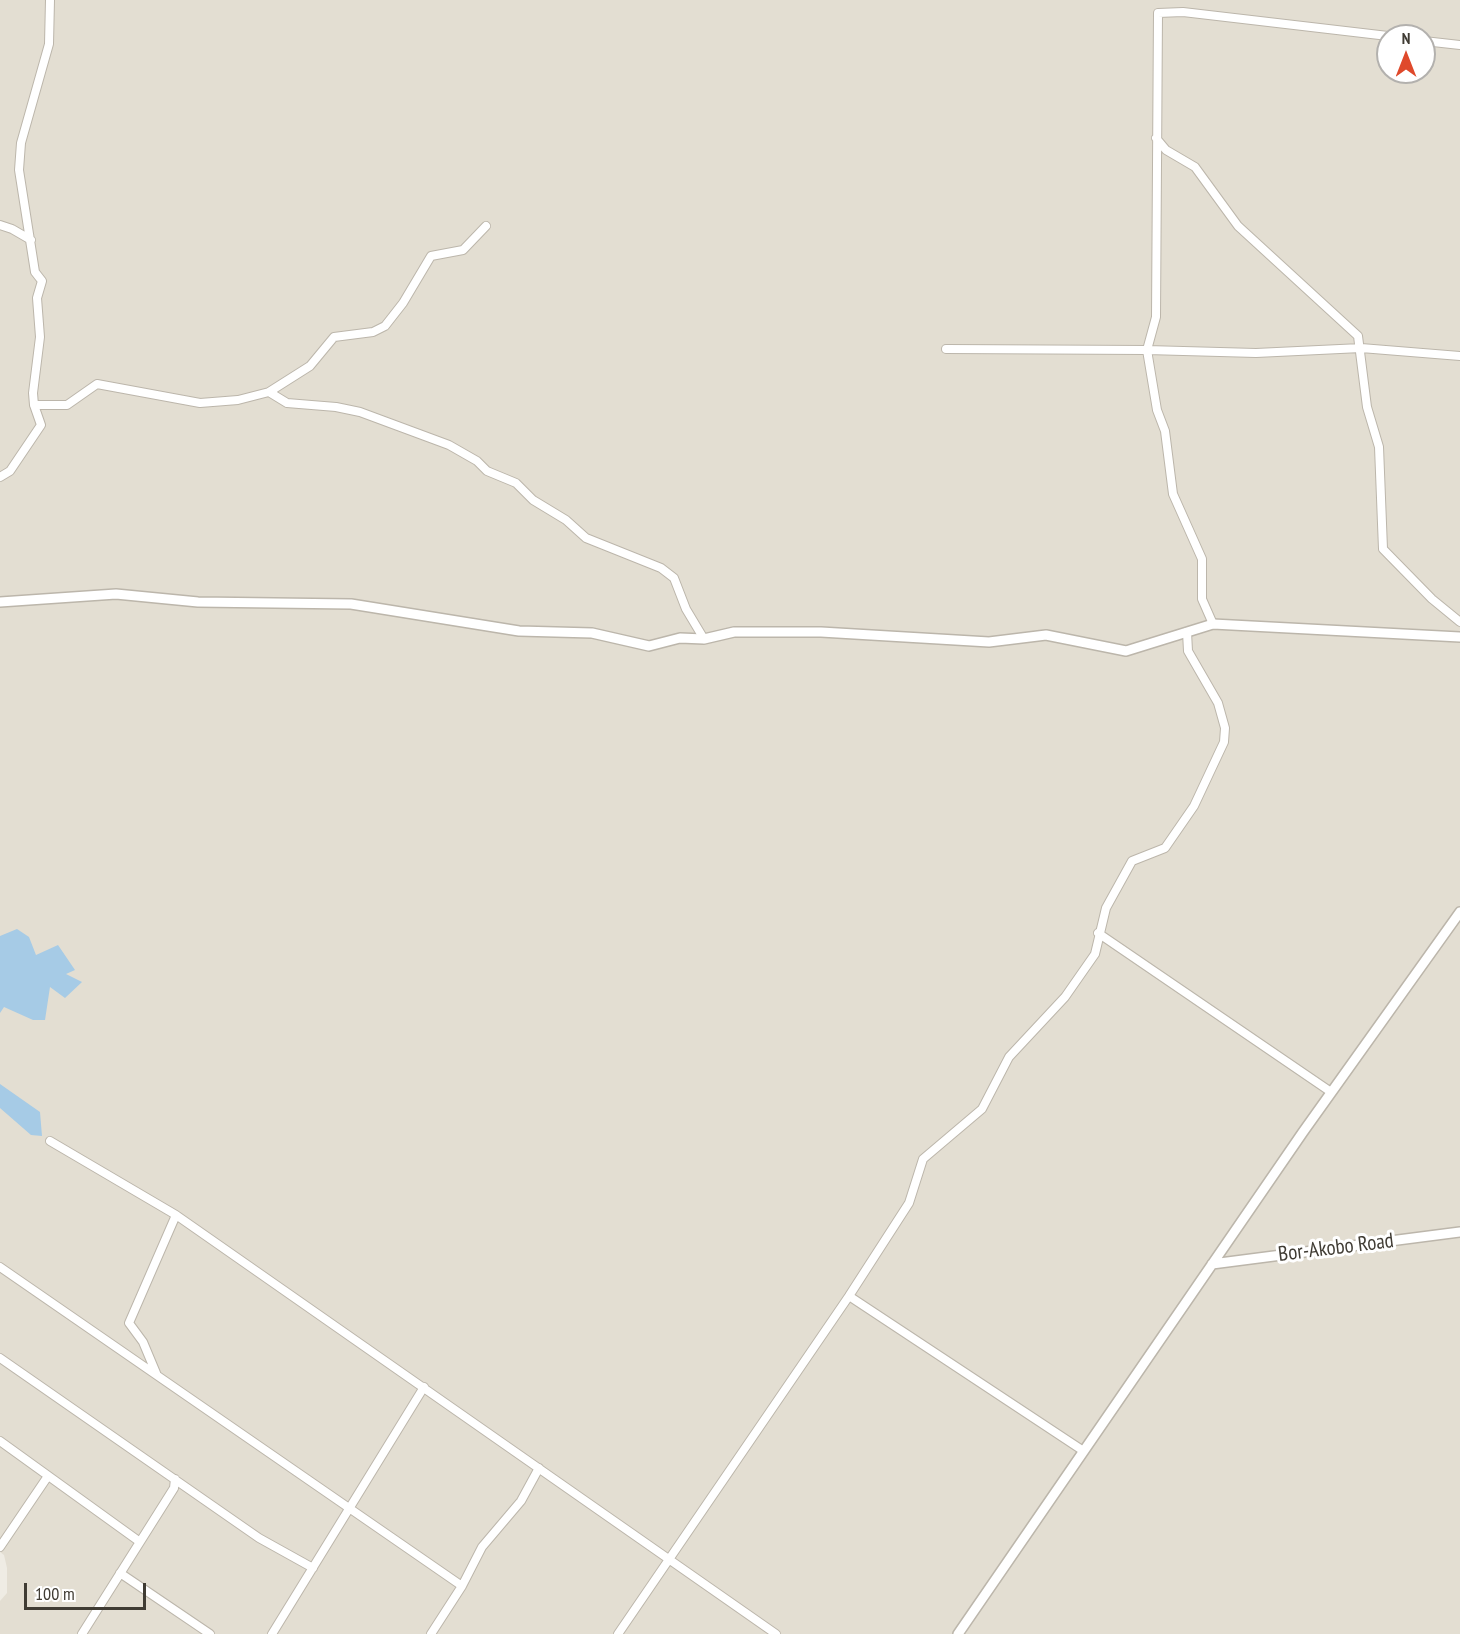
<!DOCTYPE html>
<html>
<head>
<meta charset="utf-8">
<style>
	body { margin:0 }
	#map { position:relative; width:1460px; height:1634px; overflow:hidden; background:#efece4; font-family:"PT Sans Narrow",sans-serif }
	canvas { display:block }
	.north { position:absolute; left:1376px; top:24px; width:60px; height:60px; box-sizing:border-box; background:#fff; border:2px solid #b3b1ae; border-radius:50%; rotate:0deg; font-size:16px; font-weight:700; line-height:24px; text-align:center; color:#403c34 }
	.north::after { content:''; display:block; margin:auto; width:21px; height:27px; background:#df492b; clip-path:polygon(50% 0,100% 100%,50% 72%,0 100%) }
	.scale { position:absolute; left:24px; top:1583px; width:122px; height:27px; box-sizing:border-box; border:3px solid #403c34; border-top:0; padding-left:8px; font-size:18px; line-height:21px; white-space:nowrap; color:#403c34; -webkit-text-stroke:4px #fff; paint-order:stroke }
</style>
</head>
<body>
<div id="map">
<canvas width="1460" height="1634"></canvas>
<div class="north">N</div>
<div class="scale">100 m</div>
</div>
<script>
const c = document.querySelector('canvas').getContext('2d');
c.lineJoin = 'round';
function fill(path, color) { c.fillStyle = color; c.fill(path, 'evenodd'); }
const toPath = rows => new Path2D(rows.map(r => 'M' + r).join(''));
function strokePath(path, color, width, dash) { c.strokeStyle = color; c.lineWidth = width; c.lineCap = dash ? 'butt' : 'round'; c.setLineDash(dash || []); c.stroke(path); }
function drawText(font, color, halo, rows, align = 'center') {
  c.font = font + ' "PT Sans Narrow",sans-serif'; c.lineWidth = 6; c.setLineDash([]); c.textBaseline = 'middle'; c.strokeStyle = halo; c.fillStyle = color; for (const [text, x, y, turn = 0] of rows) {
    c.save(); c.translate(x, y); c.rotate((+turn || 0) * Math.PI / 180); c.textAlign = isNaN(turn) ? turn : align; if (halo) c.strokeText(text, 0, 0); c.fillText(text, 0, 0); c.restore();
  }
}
fill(toPath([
	[0,0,1460,0,1460,1634,0,1634,0,1601,7,1593,7,1568,4,1555,0,1552],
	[1388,36,1424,36,1424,72,1388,72]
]), '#e3ded2');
fill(toPath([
	[17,929,29,937,36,955,58,945,75,970,66,974,82,982,65,998,50,987,45,1020,33,1020,4,1007,0,1013,0,936],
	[0,1084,40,1112,42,1136,31,1135,0,1108]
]), '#a6cbe6');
const minor = toPath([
	[1388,36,1183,12,1158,13,1156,317,1147,350,1256,353,1361,348,1460,356],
	[1424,41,1460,45],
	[1156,138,1166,150,1195,167,1238,226,1358,336,1367,407,1379,447,1383,549,1432,599,1460,622],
	[0,225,12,229,31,240],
	[946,349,1147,350,1157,410,1165,431,1173,494,1202,559,1202,599,1213,624],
	[269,392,287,403,336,407,360,412,449,445,477,461,487,471,516,483,533,500,566,520,586,538,661,568,674,578,686,609,704,639],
	[34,405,67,405,97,384,200,403,238,400,269,392,310,366,334,337,373,332,385,326,403,303,431,256,463,250,486,226],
	[0,477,10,471,41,425,34,405,33,393,40,337,37,298,42,281,35,272,19,170,21,143,49,44,50,0],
	[1098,933,1331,1092],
	[50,1141,176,1215,776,1634],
	[0,1267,462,1586],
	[849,1296,1082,1450],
	[0,1358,259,1538,313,1568],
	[156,1373,143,1342,129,1323,176,1215],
	[0,1441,140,1542],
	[0,1547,48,1476],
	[120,1573,210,1634],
	[82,1634,174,1488,175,1479],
	[272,1634,424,1387],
	[431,1634,462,1586,482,1547,521,1501,539,1468],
	[618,1634,849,1296,909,1203,923,1159,982,1109,1009,1057,1065,997,1095,954,1106,908,1132,861,1165,848,1194,806,1224,742,1225,728,1218,703,1188,651,1187,632]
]);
const tertiary = toPath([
	[0,602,116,594,198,602,351,604,519,631,592,633,649,646,680,638,704,639,734,632,821,632,989,642,1046,635,1126,651,1213,624,1460,637],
	[1212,1264,1460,1232],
	[958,1634,1303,1132,1460,912]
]);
strokePath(minor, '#bcb6ab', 10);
strokePath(tertiary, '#bcb6ab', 12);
strokePath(minor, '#fff', 8);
strokePath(tertiary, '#fff', 9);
drawText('21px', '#403c34', '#fff', [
	["Bor-Akobo Road",1336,1248,-7]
]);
</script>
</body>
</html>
